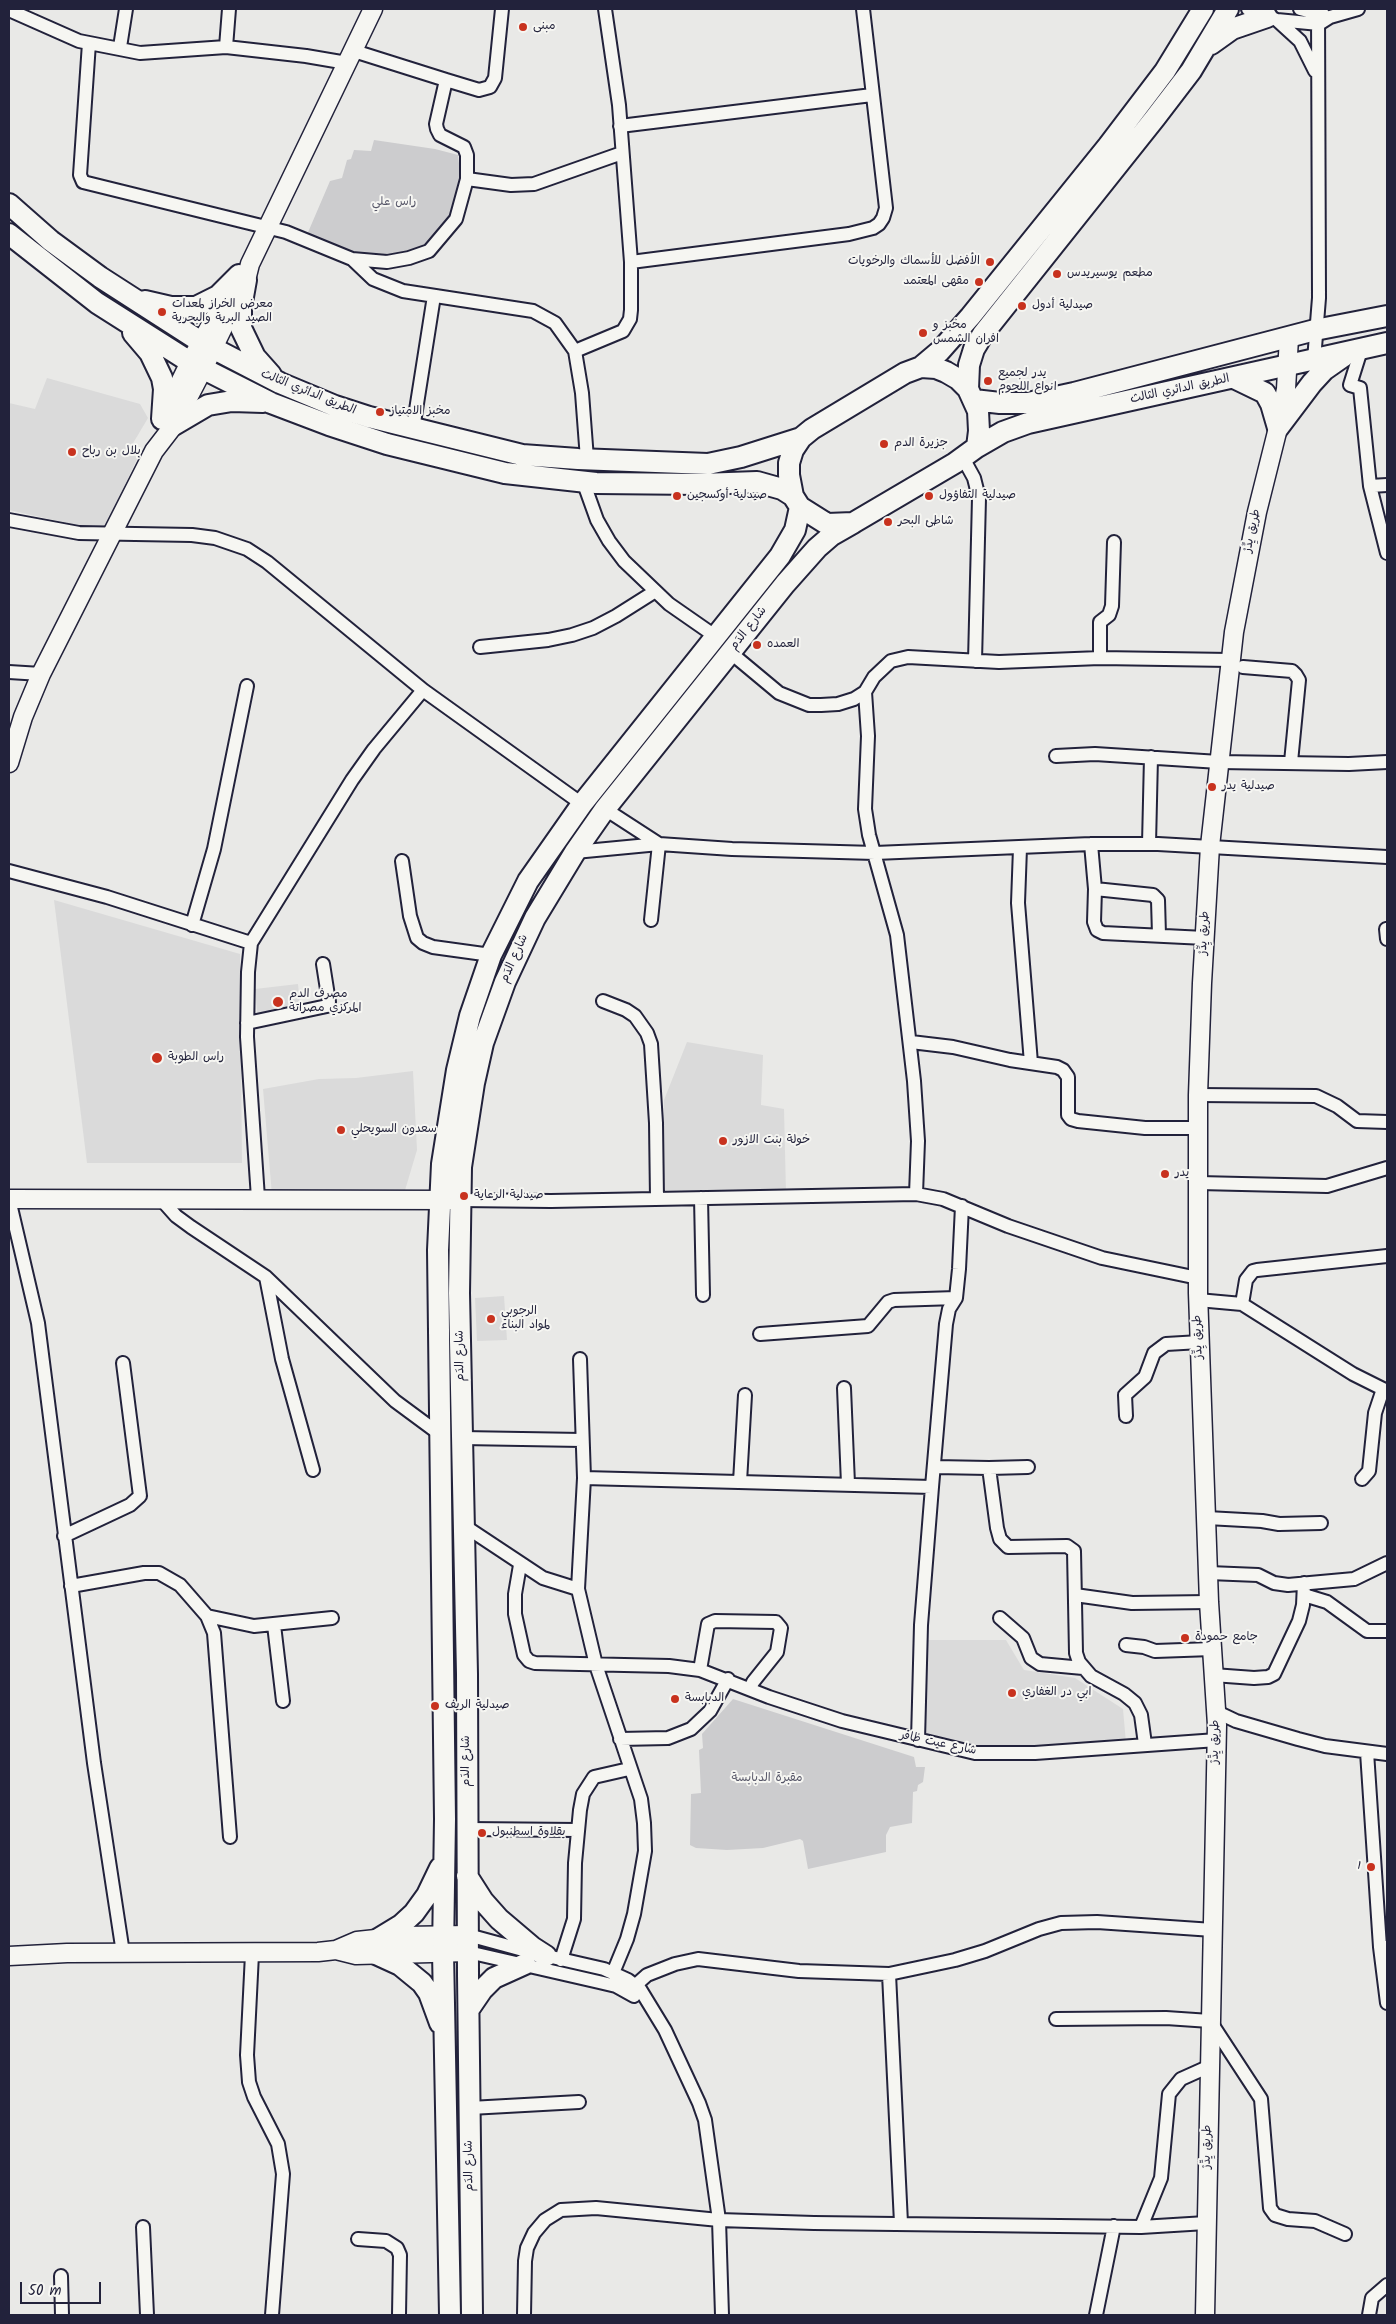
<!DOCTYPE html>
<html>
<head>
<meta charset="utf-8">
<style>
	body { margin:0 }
	#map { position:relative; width:1396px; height:2324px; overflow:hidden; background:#e9e9e7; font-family:Kalam,sans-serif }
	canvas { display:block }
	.frame { position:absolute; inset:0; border:10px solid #22223b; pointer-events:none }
	.scale { position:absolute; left:20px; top:2282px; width:81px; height:22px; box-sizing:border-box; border:2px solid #22223b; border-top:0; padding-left:6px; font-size:15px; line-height:18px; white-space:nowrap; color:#22223b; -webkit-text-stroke:4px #f6f6f2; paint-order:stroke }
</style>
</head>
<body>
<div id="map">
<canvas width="1396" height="2324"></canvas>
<div class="frame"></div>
<div class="scale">50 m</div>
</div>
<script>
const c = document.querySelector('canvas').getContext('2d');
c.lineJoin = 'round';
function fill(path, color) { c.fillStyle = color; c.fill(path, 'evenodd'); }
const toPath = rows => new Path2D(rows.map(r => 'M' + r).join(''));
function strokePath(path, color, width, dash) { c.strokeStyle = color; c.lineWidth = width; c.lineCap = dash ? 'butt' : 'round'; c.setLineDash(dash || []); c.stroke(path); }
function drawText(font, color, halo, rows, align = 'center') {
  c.font = font + ' Kalam,"Playpen Sans Arabic",sans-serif'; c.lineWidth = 4; c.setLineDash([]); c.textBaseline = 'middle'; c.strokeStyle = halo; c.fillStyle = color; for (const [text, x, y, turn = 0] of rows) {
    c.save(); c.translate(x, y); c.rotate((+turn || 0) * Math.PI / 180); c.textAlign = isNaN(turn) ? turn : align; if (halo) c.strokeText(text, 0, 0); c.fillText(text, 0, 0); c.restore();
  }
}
fill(toPath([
	[47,378,140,404,148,418,132,445,137,459,103,531,9,510,9,403,35,409],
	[54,900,240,954,242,1163,87,1163],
	[298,984,301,1016,258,1020,255,989],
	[687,1042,763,1055,761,1105,784,1109,786,1193,661,1195,664,1100],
	[413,1071,417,1150,403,1197,272,1195,263,1089,319,1079,356,1078],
	[504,1296,507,1340,477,1341,475,1298],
	[928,1640,1006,1640,1024,1670,1075,1678,1123,1709,1126,1743,981,1752,931,1740,925,1732]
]), '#dadada');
fill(toPath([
	[374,140,435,149,458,155,461,181,448,228,412,257,362,259,306,237,330,181,342,178,347,160,351,159,354,150,371,151],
	[733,1699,914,1757,916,1767,925,1767,923,1782,918,1785,917,1791,913,1792,912,1823,890,1827,886,1835,886,1852,808,1869,803,1841,800,1839,763,1848,727,1850,696,1848,690,1845,691,1794,701,1793,699,1750,703,1748,702,1734]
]), '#ccccce');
const street = toPath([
	[1248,9,1277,20,1319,24,1330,17,1358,9],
	[1300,9,1324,15],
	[9,10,79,41,140,53,226,47,306,56,347,63],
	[1277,20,1300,41,1315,71],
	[89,43,80,175,83,182,286,232,352,259,373,279,403,291,533,311,555,323,575,351],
	[120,47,126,9],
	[226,47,229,9],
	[446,80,479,90,490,87,495,78,502,9],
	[620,126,872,95],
	[467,179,511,185,534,184,622,153],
	[352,259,387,262,409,258,429,251,456,219,467,179,467,155,464,147,440,135,437,129,436,124,446,80,354,51],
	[631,262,849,234,873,228,879,224,883,218,886,208,863,9],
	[1361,350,1350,385,1360,388,1370,486,1387,553],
	[1314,360,1319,298,1318,9],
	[413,429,434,296],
	[963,458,974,478,979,498,975,661],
	[587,459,582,393,575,351,623,331,630,319,631,310,631,262,619,105,605,9],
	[583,481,597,520,609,541,624,561,669,604,715,636],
	[1370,486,1387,485],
	[9,520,79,533,192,535,215,538,247,549,267,562,423,690,582,804],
	[480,647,548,640,572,635,593,628,616,616,654,592],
	[731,653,779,693,809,705,821,705,838,704,854,699,865,692,874,677,891,661,908,657,999,662,1100,658,1230,660],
	[1100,658,1100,622,1109,615,1112,606,1114,542],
	[1243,667,1292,671,1296,675,1299,680,1291,762],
	[9,672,41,674],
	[865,692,868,736,865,809,869,835,897,935,914,1081,918,1141,916,1194],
	[1056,756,1095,754,1219,762,1349,764,1387,762],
	[605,809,659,844],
	[1091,844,1095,889,1094,922,1097,930,1103,933,1205,938],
	[1149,844,1151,757],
	[1020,848,1018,903,1031,1063],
	[575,852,659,844,732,849,875,853,1091,844,1158,844,1387,857],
	[402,861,410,916,417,938,423,943,433,947,491,955],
	[9,871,107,897,251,943],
	[1095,889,1153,895,1158,900,1159,935],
	[651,920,659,844],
	[192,925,214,849,247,686],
	[1386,929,1387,939],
	[603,1001,626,1010,635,1016,647,1033,651,1044,656,1123,657,1199],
	[247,1023,327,1006,329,1002,323,964],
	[911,1042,953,1047,1010,1060,1057,1067,1063,1070,1068,1077,1068,1115,1071,1119,1078,1121,1145,1128,1198,1128],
	[1198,1095,1316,1096,1337,1106,1357,1121,1387,1122],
	[1199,1183,1327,1186,1387,1168],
	[160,1198,176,1216,191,1227,266,1277,395,1401,441,1435],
	[258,1198,247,1037,248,972,251,943,352,780,374,749,423,690],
	[701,1198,703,1295],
	[9,1199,38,1323,94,1763,123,1953],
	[459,1200,551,1201,916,1194,943,1199,1008,1226,1102,1258,1198,1278],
	[266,1277,282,1359,313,1470],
	[1198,1300,1242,1304,1246,1280,1253,1271,1257,1270,1387,1256],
	[1242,1304,1353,1374,1387,1391],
	[760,1334,868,1326,888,1302,894,1300,956,1298],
	[580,1359,584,1478,578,1589,596,1665,641,1799,644,1823,645,1851,634,1914,627,1939,613,1973],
	[844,1388,848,1484],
	[1126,1416,1125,1395,1145,1377,1154,1353,1166,1344,1200,1342],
	[462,1438,582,1440],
	[935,1467,989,1468,997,1528,1000,1539,1008,1547,1067,1546,1074,1551,1076,1653,1079,1662,1091,1676,1124,1694,1135,1703,1141,1715,1145,1744],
	[989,1468,1028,1467],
	[584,1478,932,1487],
	[1362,1479,1369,1471,1375,1413,1383,1389],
	[740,1482,745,1395],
	[1207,1518,1262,1521,1279,1524,1321,1523],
	[463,1525,543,1578,578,1589],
	[64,1536,130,1505,140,1496,123,1363],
	[520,1565,515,1594,515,1614,524,1655,529,1661,535,1663,669,1666,700,1670,769,1697,842,1721,975,1753,1035,1753,1217,1740],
	[1209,1573,1258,1575,1274,1583,1288,1585,1354,1579,1387,1563],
	[71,1586,144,1573,159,1573,180,1585,207,1616,214,1633,230,1837],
	[1075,1595,1132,1603,1209,1602],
	[1304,1595,1327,1602,1367,1631,1387,1631],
	[207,1616,254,1626,332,1618],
	[1000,1618,1023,1638,1031,1658,1040,1664,1083,1668],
	[274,1625,283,1701],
	[1126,1645,1144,1647,1155,1651,1212,1649],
	[700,1670,708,1624,715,1621,776,1622,781,1628,777,1652,753,1682,750,1689],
	[1213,1675,1254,1678,1268,1677,1274,1674,1299,1621,1303,1605,1304,1583],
	[1217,1712,1236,1721,1298,1739,1325,1746,1387,1754],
	[620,1739,668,1738,691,1729,710,1711,728,1679],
	[918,1740,921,1625,932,1487,946,1324,949,1309,956,1298,959,1269,962,1206],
	[1367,1752,1380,1947],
	[467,1829,578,1830],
	[468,1935,534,1953,604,1969,628,1980,640,1989,665,2030,699,2103,705,2120,719,2220,814,2223,1141,2227,1206,2223],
	[1387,1947,1380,1947,1387,2003],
	[468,1952,599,1982,616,1986,634,1996],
	[252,1954,247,2055,249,2082,254,2097,278,2144,283,2174,272,2315],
	[561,1960,574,1919,575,1863,580,1810,583,1794,594,1777,629,1769],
	[889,1974,901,2223],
	[628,1992,647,1975,675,1964,698,1959,799,1971,889,1974,955,1960,985,1951,1039,1929,1061,1923,1097,1922,1213,1930],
	[1056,2019,1166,2018,1210,2021,1261,2099,1270,2208,1275,2215,1288,2219,1315,2221,1345,2234],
	[470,2108,579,2102],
	[143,2227,147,2315],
	[1141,2227,1161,2178,1169,2094,1181,2079,1210,2066],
	[358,2239,386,2241,397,2248,400,2255,399,2315],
	[61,2276,62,2315],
	[524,2315,525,2261,527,2248,534,2233,545,2220,561,2210,596,2208,719,2220,722,2315],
	[1096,2315,1114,2226],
	[1369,2315,1372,2298,1387,2285]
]);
const secondary = toPath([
	[163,417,190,362,226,298],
	[9,763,23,717,41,674,154,451,174,425,203,369,246,280,250,264,373,9],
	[9,1199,453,1200],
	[336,1950,356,1955,468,1952],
	[9,1956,67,1953,318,1952,336,1950,357,1941,404,1936,468,1935],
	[1205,2315,1217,1725,1209,1602,1198,1293,1198,1095,1202,983,1210,846,1234,632,1257,512,1278,428,1286,389,1289,338]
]);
const primary = toPath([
	[1211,44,1232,29,1267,17],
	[9,204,51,241,100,277,201,342,280,383,335,406,369,417,522,455,578,459,708,464,741,457,801,438],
	[9,234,97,303,190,362,271,403,329,425,387,444,505,473,596,483,701,484,757,482,782,489,793,496],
	[246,280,241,308,241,328,255,357,271,375],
	[145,301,171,307,196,307,218,296,239,275],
	[133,333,150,353,162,378,164,389,162,419],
	[921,367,940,351,970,317,1108,146,1165,71,1203,9],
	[1234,378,1265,393,1271,404,1278,428],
	[968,389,969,365,974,349,983,334,1155,118,1191,71,1228,9],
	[974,400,1000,403,1028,403,1074,393,1315,330,1387,316],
	[174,425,208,405,232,401,263,402],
	[1278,428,1312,383,1324,370,1344,356],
	[977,447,979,431,978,411,968,389,958,379,946,372,936,368,921,367,905,373,812,429,801,438,793,450,789,463,789,475,793,496,800,507,827,524,853,523,955,463,977,447,1003,432,1028,423,1387,343],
	[467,1876,483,1901,499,1919,532,1947,546,1956],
	[378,1939,401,1925,414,1913,427,1895,440,1868],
	[376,1954,400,1965,422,1983,429,1993,440,2023],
	[469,2009,482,1990,494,1978,525,1964],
	[450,2315,443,1952,445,1819,438,1250,442,1164,457,1070,470,1016,491,955,528,881,582,804,780,556,795,530,800,507],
	[472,2315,468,1975,467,1674,459,1293,461,1167,474,1083,483,1043,505,982,535,918,575,852,605,809,785,584,817,548,832,535,853,523]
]);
strokePath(street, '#22223b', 16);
strokePath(secondary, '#22223b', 21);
strokePath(primary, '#22223b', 24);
strokePath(street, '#f6f6f2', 12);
strokePath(secondary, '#f6f6f2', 18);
strokePath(primary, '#f6f6f2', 20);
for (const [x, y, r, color] of [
	[523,27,5,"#c8321e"],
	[990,262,5,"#c8321e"],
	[1057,274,5,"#c8321e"],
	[979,282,5,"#c8321e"],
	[1022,306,5,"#c8321e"],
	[162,312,5,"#c8321e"],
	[923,333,5,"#c8321e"],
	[988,381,5,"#c8321e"],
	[380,412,5,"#c8321e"],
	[884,444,5,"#c8321e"],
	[72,452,5,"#c8321e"],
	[677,496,5,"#c8321e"],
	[929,496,5,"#c8321e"],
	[888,522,5,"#c8321e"],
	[757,645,5,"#c8321e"],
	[1212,787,5,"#c8321e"],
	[278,1002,6,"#c8321e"],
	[157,1058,6,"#c8321e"],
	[341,1130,5,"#c8321e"],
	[723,1141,5,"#c8321e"],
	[1165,1174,5,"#c8321e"],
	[464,1196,5,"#c8321e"],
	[491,1319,5,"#c8321e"],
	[1185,1638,5,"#c8321e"],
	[1012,1693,5,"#c8321e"],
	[675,1699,5,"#c8321e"],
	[435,1706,5,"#c8321e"],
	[482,1833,5,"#c8321e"],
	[1371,1867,5,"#c8321e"]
]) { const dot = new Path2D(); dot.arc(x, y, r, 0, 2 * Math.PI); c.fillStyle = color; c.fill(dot); strokePath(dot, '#f6f6f2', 2); }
drawText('12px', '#22223b', '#f6f6f2', [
	["مبنى",533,27],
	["الأفضل للأسماك والرخويات",980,262,"right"],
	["مطعم يوسيريدس",1067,274],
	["مقهى المعتمد",969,282,"right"],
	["معرض الخراز لمعدات",172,305],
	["الصيد البرية والبحرية",172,319],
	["صيدلية أدول",1032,306],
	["مخبز و",933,326],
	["افران الشمس",933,340],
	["يدر لجميع",998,374],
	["انواع اللحوم",998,388],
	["مخبز اﻻمتياز",390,412],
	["جزيرة الدم",894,444],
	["بلال بن رباح",82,452],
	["صيدلية أوكسجين",687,496],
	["صيدلية التفاؤول",939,496],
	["شاطئ البحر",898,522],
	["العمده",767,645],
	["صيدلية يدر",1222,787],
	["مصرف الدم",289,995],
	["المركزي مصراتة",289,1009],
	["راس الطوبة",168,1058],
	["سعدون السويحلي",351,1130],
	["خولة بنت الازور",733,1141],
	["يدر",1175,1174],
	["صيدلية الرعاية",474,1196],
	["الرجوبي",501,1312],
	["لمواد البناء",501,1326],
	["جامع حمودة",1195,1638],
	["ابي در الغفاري",1022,1693],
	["الدبابسة",685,1699],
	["صيدلية الريف",445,1706],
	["بقلاوة اسطنبول",492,1833],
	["1",1361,1867,"right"]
], 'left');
drawText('12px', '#555567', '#f6f6f2', [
	["راس علي",394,203],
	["مقبرة الدبابسة",767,1779]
]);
drawText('12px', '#22223b', '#f6f6f2', [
	["الطريق الدائري الثالث",1180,390,-12],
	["الطريق الدائري الثالث",308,393,22],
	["طريق يِدِّرْ",1253,531,-78],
	["شارع الدَم",749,629,-52],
	["طريق يِدِّرْ",1205,933,-87],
	["شارع الدَم",515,959,-66],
	["طريق يِدِّرْ",1199,1337,-92],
	["شارع الدَم",461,1356,-91],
	["طريق يِدِّرْ",1216,1742,-89],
	["شارع عيت ظافر",938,1744,12],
	["شارع الدَم",467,1761,-90],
	["طريق يِدِّرْ",1208,2147,-89],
	["شارع الدَم",470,2166,-91]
]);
</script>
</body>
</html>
